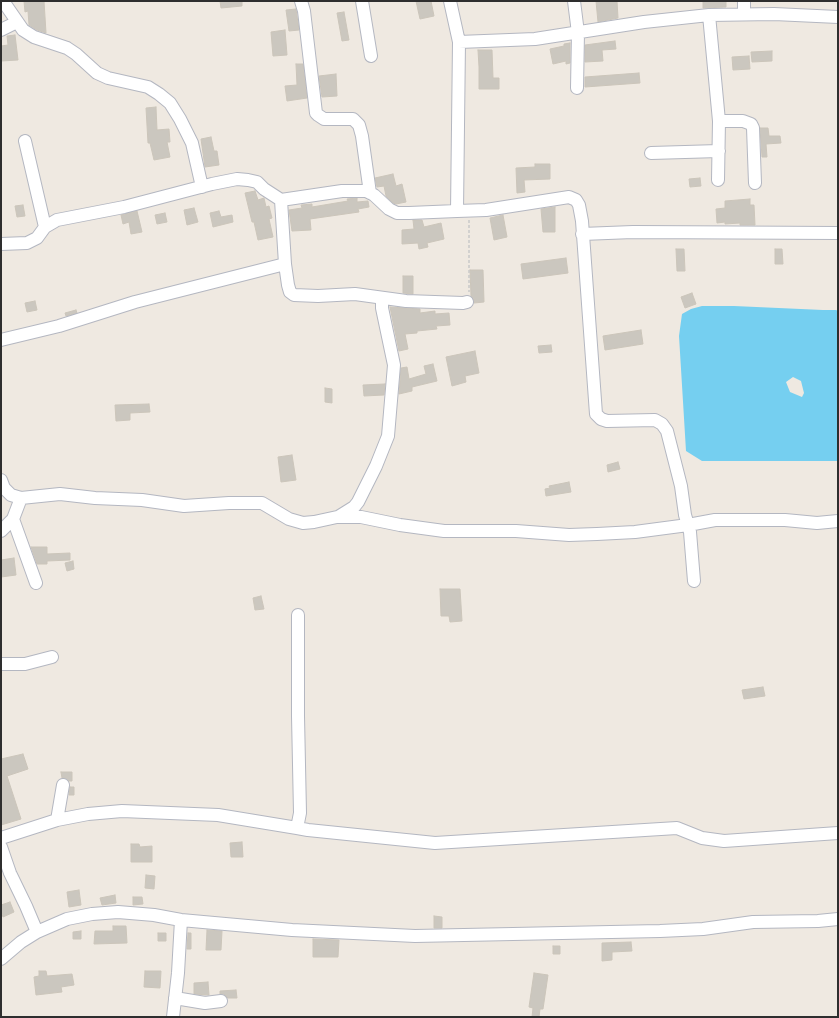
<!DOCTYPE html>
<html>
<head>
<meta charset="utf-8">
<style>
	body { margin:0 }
	#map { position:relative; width:839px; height:1018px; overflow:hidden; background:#efe9e1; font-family:"Space Grotesk",sans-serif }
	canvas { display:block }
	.frame { position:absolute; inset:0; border:2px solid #2e2e2e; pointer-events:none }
</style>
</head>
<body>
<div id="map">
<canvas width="839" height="1018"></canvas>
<div class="frame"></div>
</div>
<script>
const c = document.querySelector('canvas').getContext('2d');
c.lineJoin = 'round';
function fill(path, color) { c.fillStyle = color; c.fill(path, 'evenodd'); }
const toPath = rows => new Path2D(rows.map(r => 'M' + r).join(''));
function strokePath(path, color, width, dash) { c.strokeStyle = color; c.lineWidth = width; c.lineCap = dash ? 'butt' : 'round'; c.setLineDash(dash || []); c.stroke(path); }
fill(toPath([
	[702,306,734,306,823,310,836,310,838,311,838,461,702,461,686,451,679,336,682,314,691,309],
	[793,377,801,381,804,393,802,397,790,392,786,382]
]), '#75cff0');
const building = toPath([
	[24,1,44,1,46,33,37,30,29,25,28,11,25,12,24,1],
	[220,1,242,1,242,6,221,8,220,1],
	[416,1,431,1,434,16,420,19,416,1],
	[596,1,617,1,618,18,598,22,596,1],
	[703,1,726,1,726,7,703,8,703,1],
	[296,9,299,30,289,31,286,10,296,9],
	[344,12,349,40,342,41,337,13,344,12],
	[285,30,287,55,273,56,271,32,285,30],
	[15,35,18,60,1,61,1,46,8,45,7,36,15,35],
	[615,41,616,49,602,50,603,61,585,62,585,45,615,41],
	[570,43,570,63,566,64,566,61,553,64,550,49,564,46,564,44,570,43],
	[478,50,492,50,493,78,499,78,499,89,479,89,479,67,478,50],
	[772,51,772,61,752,62,751,52,772,51],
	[749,56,750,69,733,70,732,57,749,56],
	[296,64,303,64,307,98,287,101,285,86,297,85,296,64],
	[639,73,640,83,585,87,585,77,639,73],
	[336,74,337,96,322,97,319,76,336,74],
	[156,107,157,130,169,129,170,142,167,142,170,157,154,160,150,143,148,143,146,108,156,107],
	[760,128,768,128,769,136,780,136,781,143,766,144,767,157,762,157,760,128],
	[211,137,214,151,217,151,219,165,205,167,201,139,211,137],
	[535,164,550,164,550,179,524,180,525,192,517,193,516,168,535,167,535,164],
	[393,174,396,186,402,184,406,202,396,204,393,203,386,196,384,186,377,187,375,178,393,174],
	[700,178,701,186,690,187,689,179,700,178],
	[255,191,258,200,264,198,266,207,269,206,272,218,269,219,273,237,258,240,254,222,252,222,245,193,255,191],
	[357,198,357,202,368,201,369,207,358,209,359,212,310,219,311,230,292,231,289,210,302,208,301,205,312,204,312,207,348,201,347,199,357,198],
	[750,199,750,205,754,205,755,225,740,225,740,223,725,224,725,222,717,223,716,209,725,208,725,201,750,199],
	[23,205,25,216,17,217,15,206,23,205],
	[555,207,555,232,543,232,541,209,555,207],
	[194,208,198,222,187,225,184,210,194,208],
	[137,211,142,232,131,234,129,222,123,224,121,215,137,211],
	[219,211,221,217,232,215,233,222,213,227,210,213,219,211],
	[165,213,167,222,157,224,155,215,165,213],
	[503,215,507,237,494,240,490,218,503,215],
	[413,220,422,220,424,227,441,223,444,239,427,243,428,247,419,249,418,243,402,244,402,230,414,229,413,220],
	[676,249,684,249,685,271,677,271,676,249],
	[775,249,782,249,783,264,775,264,775,249],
	[566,258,568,273,523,279,521,264,566,258],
	[470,270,483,270,484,302,474,303,474,300,471,296,470,270],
	[403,276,413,276,413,294,403,293,403,276],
	[692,293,696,304,685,308,681,297,692,293],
	[35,301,37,310,27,312,25,303,35,301],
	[390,307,420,309,420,313,435,311,435,314,449,313,450,325,436,326,437,329,417,331,417,333,405,334,408,349,399,351,390,307],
	[76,310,77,313,66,316,65,313,76,310],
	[641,330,643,344,605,350,603,336,641,330],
	[551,345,552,352,539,353,538,346,551,345],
	[475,351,479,373,465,376,466,382,452,386,446,357,475,351],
	[433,364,437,381,412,387,412,391,399,394,401,368,407,367,409,379,426,374,424,366,433,364],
	[385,384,384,395,364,396,363,385,385,384],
	[325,388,332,389,332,403,325,402,325,388],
	[149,404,150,412,130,413,130,420,116,421,115,405,149,404],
	[292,455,296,480,281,482,278,457,292,455],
	[618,462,620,469,608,472,607,465,618,462],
	[569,482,571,492,546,496,545,489,550,488,549,486,569,482],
	[31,547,47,547,47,554,70,553,70,560,47,561,47,564,37,564,31,547],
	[14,558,16,575,1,577,1,560,14,558],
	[73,561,74,569,67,571,65,563,73,561],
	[440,589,460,589,462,621,450,622,449,616,441,616,440,589],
	[261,596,264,609,255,610,253,598,261,596],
	[763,687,765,696,744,699,742,690,763,687],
	[23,754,28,769,7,776,21,819,1,825,1,759,23,754],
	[61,772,72,772,72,781,69,781,65,778,62,778,61,772],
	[70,787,74,787,74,795,69,795,70,787],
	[242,842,243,857,231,857,230,843,242,842],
	[131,844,139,844,140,847,152,846,152,862,131,862,131,844],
	[146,875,155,876,154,889,145,888,146,875],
	[79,890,81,905,69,907,67,892,79,890],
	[115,895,116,903,102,905,100,898,115,895],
	[133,897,142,897,143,904,133,905,133,897],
	[10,902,14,912,3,917,1,911,1,905,10,902],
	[434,916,442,917,442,928,434,928,434,916],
	[113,926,126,926,127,943,94,944,95,931,113,931,113,926],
	[207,930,222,931,221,950,206,950,207,930],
	[81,931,81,939,73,939,73,932,81,931],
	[158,933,166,933,166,941,158,941,158,933],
	[188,933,191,933,191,949,187,949,188,933],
	[313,939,339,940,338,957,313,957,313,939],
	[631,942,632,951,612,952,612,960,602,961,602,943,631,942],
	[553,946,560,946,560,954,553,954,553,946],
	[39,971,46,971,47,976,72,974,74,985,61,987,62,992,36,995,34,977,39,976,39,971],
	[145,971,161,971,160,988,144,987,145,971],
	[534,973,548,975,543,1009,540,1009,539,1017,532,1017,533,1008,529,1007,534,973],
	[208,982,209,995,194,994,194,983,208,982],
	[236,990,237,998,228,998,224,994,220,994,220,991,236,990]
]);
fill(building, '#cbc7bf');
strokePath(building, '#cbc5ba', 1);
const minor = toPath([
	[3,1,23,30,34,37,67,48,76,54,97,73,108,78,148,87,159,94,170,103,180,119,192,143,202,187],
	[301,1,304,11,316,113,318,115,324,119,353,119,359,125,362,136,370,193],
	[362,1,371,56],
	[450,1,459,42,457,211,486,210,569,197,576,200,579,205,582,221,596,414,601,419,607,421,655,420,662,424,667,431,681,486,685,515,690,532,694,581],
	[574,1,578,33,577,88],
	[744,1,744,14],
	[709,15,719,121,743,121,751,124,753,128,755,183],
	[1,30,17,22],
	[459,42,535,39,644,22,709,15,774,14,838,17],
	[25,141,45,227],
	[651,153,719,151],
	[718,180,719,121],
	[281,200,285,264,288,285,290,292,294,295,318,296,355,294,406,301,463,303,467,302],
	[582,234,633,232,838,233],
	[1,244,27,243,37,238,45,227,57,220,124,207,212,184,237,179,248,180,257,182,264,189,281,200,342,191,366,191,374,195,389,209,397,213,409,213,457,211],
	[1,340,59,326,135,302,285,264],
	[1,480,4,488,11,495,21,498],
	[338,517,354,507,358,502,376,466,388,436,394,365,382,308,382,298],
	[13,519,36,583],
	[1,531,13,519,21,498,60,494,95,498,142,500,184,506,229,503,262,503,289,519,303,523,314,522,337,517,361,517,400,525,444,531,516,531,569,535,597,534,635,532,688,525,715,520,785,520,817,523,838,521],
	[1,664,25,664,52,657],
	[57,820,63,785],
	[297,828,308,830,435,843,677,828,702,838,724,841,838,833],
	[1,838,57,820,88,814,122,811,218,815,297,828,300,813,298,716,298,615],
	[1,847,10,873,26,906,37,932],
	[1,959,21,942,37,932,67,919,92,914,118,912,154,915,181,920,292,930,415,936,660,931,703,929,753,922,818,921,838,919],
	[175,998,205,1003,221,1001],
	[173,1017,178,973,181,920]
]);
strokePath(minor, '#b4b7c1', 14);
strokePath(toPath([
	[469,220,469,292]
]), '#c9c9c9', 1.5, [3, 2]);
strokePath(minor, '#fff', 12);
</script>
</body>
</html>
